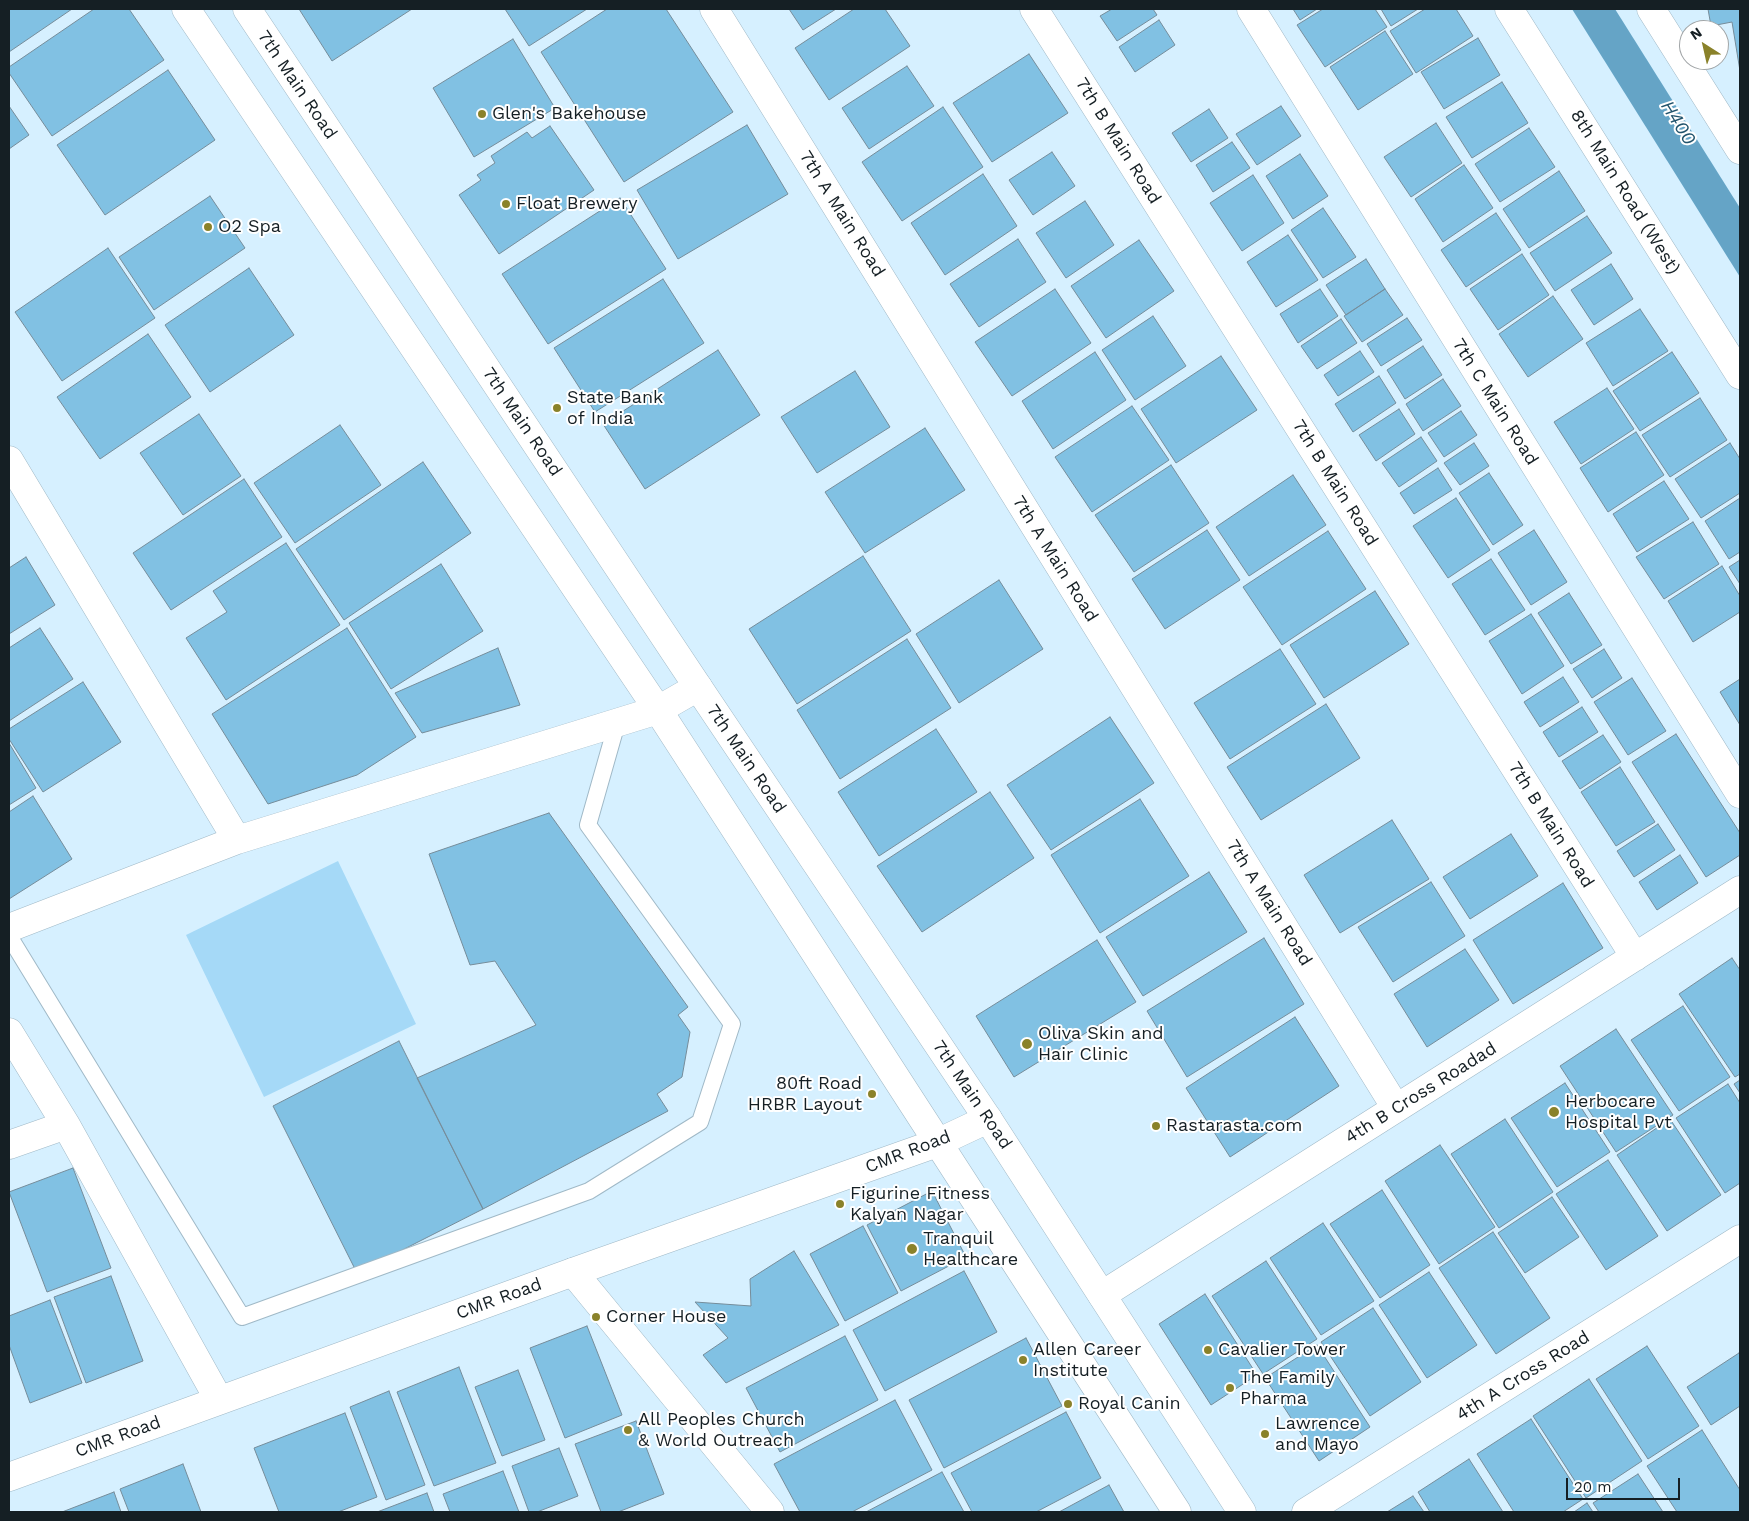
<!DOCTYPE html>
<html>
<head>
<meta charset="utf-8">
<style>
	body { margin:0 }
	#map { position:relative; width:1749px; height:1521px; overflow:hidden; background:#d6f0ff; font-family:"Work Sans",sans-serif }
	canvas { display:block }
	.frame { position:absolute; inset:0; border:10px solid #151f24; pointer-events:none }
	.north { position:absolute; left:1679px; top:20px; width:50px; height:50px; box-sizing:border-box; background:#fff; border:1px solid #a1a5a7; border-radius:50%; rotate:325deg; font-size:14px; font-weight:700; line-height:20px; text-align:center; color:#151f24 }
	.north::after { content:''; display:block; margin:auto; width:18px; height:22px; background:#8a822a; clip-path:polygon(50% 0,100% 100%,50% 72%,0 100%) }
	.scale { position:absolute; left:1566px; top:1478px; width:114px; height:22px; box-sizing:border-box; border:2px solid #151f24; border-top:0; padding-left:6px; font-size:15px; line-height:18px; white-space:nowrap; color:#151f24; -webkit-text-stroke:4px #fff; paint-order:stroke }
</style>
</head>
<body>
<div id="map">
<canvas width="1749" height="1521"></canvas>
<div class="frame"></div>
<div class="north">N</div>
<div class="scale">20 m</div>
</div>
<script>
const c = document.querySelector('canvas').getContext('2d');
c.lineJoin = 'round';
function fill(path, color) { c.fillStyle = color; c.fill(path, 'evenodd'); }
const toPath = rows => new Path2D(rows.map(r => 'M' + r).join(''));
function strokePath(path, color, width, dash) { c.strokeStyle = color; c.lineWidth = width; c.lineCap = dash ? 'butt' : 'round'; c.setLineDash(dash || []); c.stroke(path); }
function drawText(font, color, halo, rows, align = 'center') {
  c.font = font + ' "Work Sans",sans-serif'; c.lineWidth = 4; c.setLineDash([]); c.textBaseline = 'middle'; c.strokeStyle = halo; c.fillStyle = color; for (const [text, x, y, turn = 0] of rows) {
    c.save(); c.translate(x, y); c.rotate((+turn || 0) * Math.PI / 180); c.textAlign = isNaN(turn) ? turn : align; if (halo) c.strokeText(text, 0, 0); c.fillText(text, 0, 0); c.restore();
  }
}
fill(toPath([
	[338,861,416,1024,264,1097,186,935]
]), '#a5d9f7');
fill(toPath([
	[1572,9,1615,9,1740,208,1740,277]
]), '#65a4c6');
const building = toPath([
	[9,9,72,9,9,52,9,9],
	[94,9,129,9,164,60,52,136,9,73,9,67,94,9],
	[299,9,412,9,332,61,299,9],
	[505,9,587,9,529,46,505,9],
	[607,9,666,9,733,112,624,182,541,52,607,9],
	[789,9,836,9,803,30,789,9],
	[854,9,885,9,910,46,829,100,795,48,854,9],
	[1112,9,1153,9,1157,15,1117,41,1100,16,1112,9],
	[1293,9,1317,9,1300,20,1293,9],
	[1323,9,1375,9,1387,27,1325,67,1297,25,1323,9],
	[1381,9,1418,9,1391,26,1381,9],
	[1425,9,1456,9,1473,36,1416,73,1390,31,1425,9],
	[1708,9,1740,9,1740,71,1732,22,1711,26,1708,9],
	[1159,20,1175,45,1135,72,1119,47,1159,20],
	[1385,31,1413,74,1358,110,1330,67,1385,31],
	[1478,38,1500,75,1444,109,1421,72,1478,38],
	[513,39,555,108,474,157,433,88,513,39],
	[1029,54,1068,113,992,162,953,103,1029,54],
	[907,66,934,106,869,149,842,108,907,66],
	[168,70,215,140,105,215,57,145,168,70],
	[1502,82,1528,123,1472,158,1446,117,1502,82],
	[9,106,29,135,9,149,9,106],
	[1281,106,1301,136,1257,165,1236,134,1281,106],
	[943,107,983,167,902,221,862,162,943,107],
	[1209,109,1228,138,1191,162,1172,133,1209,109],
	[1436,123,1462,163,1411,197,1384,157,1436,123],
	[747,125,788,194,678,259,637,190,747,125],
	[550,126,594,190,499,254,459,195,481,180,477,175,495,163,491,156,527,132,532,138,550,126],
	[1529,128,1555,167,1500,202,1475,164,1529,128],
	[1232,142,1250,168,1213,192,1196,165,1232,142],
	[1052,152,1075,186,1033,215,1009,180,1052,152],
	[1300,154,1328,196,1293,219,1266,176,1300,154],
	[1464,165,1493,208,1443,242,1415,199,1464,165],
	[1559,171,1585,211,1529,248,1503,209,1559,171],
	[983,174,1017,226,945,275,911,223,983,174],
	[1253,175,1284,223,1242,251,1210,203,1253,175],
	[210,196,245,248,154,310,119,257,210,196],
	[620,198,666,269,548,344,502,274,620,198],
	[1085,201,1114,245,1066,278,1036,233,1085,201],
	[1323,208,1356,257,1323,278,1291,230,1323,208],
	[1496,213,1521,250,1466,287,1441,250,1496,213],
	[1587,216,1612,253,1555,291,1530,253,1587,216],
	[1288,235,1318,280,1276,307,1247,262,1288,235],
	[1018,239,1046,282,979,327,950,284,1018,239],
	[1139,240,1174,291,1106,338,1071,286,1139,240],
	[108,248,155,318,62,381,15,312,108,248],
	[1522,254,1549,295,1498,330,1470,289,1522,254],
	[1366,259,1385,289,1346,315,1326,285,1366,259],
	[1611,264,1633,299,1594,325,1571,290,1611,264],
	[249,268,294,335,210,392,165,325,249,268],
	[663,279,704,343,595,412,554,348,663,279],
	[1055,289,1091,343,1012,396,975,342,1055,289],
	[1320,289,1338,316,1298,343,1280,314,1320,289],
	[1385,289,1403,315,1362,342,1344,316,1385,289],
	[1553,296,1583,339,1528,377,1499,334,1553,296],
	[1640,309,1668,351,1613,386,1586,343,1640,309],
	[1153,316,1186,366,1135,400,1102,350,1153,316],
	[1407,318,1422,340,1381,366,1367,344,1407,318],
	[1341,319,1357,343,1317,369,1301,346,1341,319],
	[148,334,191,397,100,459,57,397,148,334],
	[1423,346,1442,375,1405,399,1387,370,1423,346],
	[718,350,760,415,645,489,603,424,718,350],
	[1360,351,1374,372,1338,396,1324,375,1360,351],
	[1095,352,1126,400,1053,449,1022,401,1095,352],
	[1672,352,1699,393,1640,431,1613,391,1672,352],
	[1221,356,1257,410,1176,463,1141,409,1221,356],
	[855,371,890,427,817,473,781,417,855,371],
	[1379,376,1396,403,1353,432,1335,404,1379,376],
	[1443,379,1461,406,1423,431,1406,404,1443,379],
	[1607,388,1634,429,1581,464,1554,422,1607,388],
	[1700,398,1727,440,1670,477,1642,435,1700,398],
	[1132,406,1169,460,1092,512,1055,457,1132,406],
	[1399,409,1415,434,1376,461,1359,435,1399,409],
	[1461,411,1477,435,1444,457,1428,433,1461,411],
	[199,414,241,476,183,515,140,453,199,414],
	[340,425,381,485,295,543,254,483,340,425],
	[925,428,965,490,865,553,825,492,925,428],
	[1636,432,1664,475,1608,512,1580,468,1636,432],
	[1421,437,1437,461,1399,487,1382,463,1421,437],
	[1474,443,1489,466,1460,485,1444,463,1474,443],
	[1730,443,1740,459,1740,493,1701,518,1675,479,1730,443],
	[423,462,471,533,344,620,296,549,423,462],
	[1171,465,1209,523,1134,572,1095,515,1171,465],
	[1438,468,1452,490,1414,514,1400,493,1438,468],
	[1489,473,1523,525,1493,545,1459,493,1489,473],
	[1293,475,1326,525,1249,576,1216,527,1293,475],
	[244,479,282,537,171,610,133,553,244,479],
	[1664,481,1689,519,1637,552,1613,514,1664,481],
	[1456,498,1490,550,1448,578,1413,526,1456,498],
	[1740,498,1740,552,1729,559,1705,521,1740,498],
	[1693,522,1719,564,1664,599,1636,557,1693,522],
	[1207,530,1240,580,1165,629,1132,579,1207,530],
	[1534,530,1567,582,1531,605,1498,553,1534,530],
	[1328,531,1366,589,1282,645,1243,587,1328,531],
	[286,543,340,625,226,700,186,638,227,612,213,591,286,543],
	[863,556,911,631,797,704,749,629,863,556],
	[26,557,55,605,9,634,9,568,26,557],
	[1491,559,1525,610,1485,635,1452,584,1491,559],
	[1740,560,1740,584,1729,567,1740,560],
	[441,564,483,631,391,689,349,623,441,564],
	[1722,566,1740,596,1740,612,1693,642,1668,601,1722,566],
	[999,580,1043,649,959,703,916,634,999,580],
	[1375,591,1409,644,1324,698,1290,645,1375,591],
	[1569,593,1602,645,1571,664,1538,613,1569,593],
	[1531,614,1564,666,1522,694,1489,641,1531,614],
	[40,628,73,679,9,721,9,648,40,628],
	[347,628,416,737,357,775,268,804,212,714,347,628],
	[907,639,951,708,840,779,797,710,907,639],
	[498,648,520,705,422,733,395,693,498,648],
	[1280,649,1316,704,1230,759,1194,703,1280,649],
	[1604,649,1622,678,1592,698,1573,669,1604,649],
	[1563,677,1579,702,1540,727,1524,702,1563,677],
	[1632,678,1666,731,1628,755,1594,702,1632,678],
	[1740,679,1740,725,1720,692,1740,679],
	[83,682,121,742,43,792,9,739,9,729,83,682],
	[1326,704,1360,758,1261,820,1227,767,1326,704],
	[1582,707,1598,732,1559,757,1543,732,1582,707],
	[1110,717,1154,783,1051,850,1007,785,1110,717],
	[936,729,977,792,879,856,838,792,936,729],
	[1676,734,1740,833,1740,855,1706,877,1632,762,1676,734],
	[1603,735,1621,762,1580,789,1562,761,1603,735],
	[9,743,36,788,9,805,9,743],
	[1620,767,1655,822,1616,846,1581,792,1620,767],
	[990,792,1034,858,922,932,877,866,990,792],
	[33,796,72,859,9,899,9,812,33,796],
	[1140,799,1189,876,1100,933,1051,855,1140,799],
	[549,813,688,1007,678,1015,690,1032,682,1077,657,1094,668,1111,483,1209,417,1078,536,1025,495,961,470,965,429,854,549,813],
	[1392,820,1429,879,1340,933,1304,875,1392,820],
	[1658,824,1675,850,1634,877,1617,851,1658,824],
	[1511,834,1538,876,1470,919,1443,877,1511,834],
	[1680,855,1698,883,1657,910,1639,882,1680,855],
	[1209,872,1247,932,1143,996,1106,937,1209,872],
	[1431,882,1465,936,1393,982,1358,927,1431,882],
	[1563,883,1603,948,1513,1004,1473,940,1563,883],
	[1264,938,1304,1004,1187,1077,1147,1011,1264,938],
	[1097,940,1136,1002,1014,1077,976,1016,1097,940],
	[1465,949,1499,1000,1427,1047,1394,994,1465,949],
	[1732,958,1740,970,1740,1074,1735,1077,1679,994,1732,958],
	[1683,1006,1730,1077,1679,1111,1631,1040,1683,1006],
	[1295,1017,1339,1086,1230,1157,1186,1088,1295,1017],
	[1616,1029,1673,1115,1616,1152,1560,1066,1616,1029],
	[399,1041,483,1209,357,1273,273,1106,399,1041],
	[1740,1080,1740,1093,1734,1084,1740,1080],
	[1565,1083,1610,1152,1557,1187,1511,1118,1565,1083],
	[1728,1084,1740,1103,1740,1183,1725,1193,1676,1118,1728,1084],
	[1505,1119,1553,1192,1499,1228,1451,1154,1505,1119],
	[1670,1119,1721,1195,1667,1231,1617,1155,1670,1119],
	[1440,1145,1495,1227,1439,1264,1385,1181,1440,1145],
	[1608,1160,1658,1236,1606,1270,1556,1194,1608,1160],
	[73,1168,111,1268,47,1292,9,1192,73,1168],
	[1382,1190,1430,1265,1380,1298,1330,1224,1382,1190],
	[932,1191,966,1257,901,1291,867,1225,932,1191],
	[1552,1197,1579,1237,1525,1273,1498,1233,1552,1197],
	[1323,1223,1374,1301,1321,1335,1270,1258,1323,1223],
	[863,1226,898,1293,845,1321,810,1254,863,1226],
	[1493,1232,1550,1318,1496,1354,1439,1268,1493,1232],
	[794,1251,839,1325,726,1383,703,1355,728,1338,695,1302,751,1306,750,1279,794,1251],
	[1266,1261,1317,1339,1263,1374,1212,1296,1266,1261],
	[964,1271,997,1332,885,1391,853,1330,964,1271],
	[1429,1272,1477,1345,1427,1378,1379,1305,1429,1272],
	[111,1276,143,1361,86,1383,54,1297,111,1276],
	[1205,1294,1257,1375,1211,1405,1159,1324,1205,1294],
	[50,1300,82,1383,30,1403,9,1345,9,1316,50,1300],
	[1373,1308,1421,1382,1370,1416,1321,1342,1373,1308],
	[587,1326,622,1415,565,1438,530,1348,587,1326],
	[845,1336,878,1400,780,1452,746,1388,845,1336],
	[1026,1338,1062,1406,944,1468,909,1400,1026,1338],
	[1317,1345,1370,1427,1319,1461,1265,1378,1317,1345],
	[1647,1346,1699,1426,1648,1459,1596,1379,1647,1346],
	[1739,1353,1740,1355,1740,1406,1711,1425,1687,1387,1739,1353],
	[459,1367,496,1463,434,1486,397,1392,459,1367],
	[518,1370,545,1440,502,1456,475,1387,518,1370],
	[1589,1379,1642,1461,1586,1498,1533,1416,1589,1379],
	[389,1391,425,1485,386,1500,350,1407,389,1391],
	[895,1400,932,1470,852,1512,800,1512,774,1464,895,1400],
	[1066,1412,1101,1478,1036,1512,972,1512,951,1473,1066,1412],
	[345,1413,377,1497,338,1512,279,1512,254,1448,345,1413],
	[1531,1419,1583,1499,1563,1512,1514,1512,1477,1454,1531,1419],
	[636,1421,664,1494,618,1512,601,1512,575,1444,636,1421],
	[1702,1430,1740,1490,1740,1512,1677,1512,1647,1466,1702,1430],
	[559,1448,578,1496,537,1512,529,1512,512,1466,559,1448],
	[1469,1459,1503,1512,1430,1512,1418,1492,1469,1459],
	[183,1464,201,1512,129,1512,120,1489,183,1464],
	[503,1471,519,1512,450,1512,443,1494,503,1471],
	[942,1472,964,1512,866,1512,942,1472],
	[1638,1474,1663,1512,1599,1512,1593,1503,1638,1474],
	[1109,1485,1124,1512,1059,1512,1109,1485],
	[114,1492,121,1512,62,1512,114,1492],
	[427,1493,434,1512,377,1512,427,1493],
	[1413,1496,1424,1512,1387,1512,1413,1496],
	[1587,1503,1593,1512,1574,1512,1587,1503]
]);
fill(building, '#81c1e3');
strokePath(building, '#758c9a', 1);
const service = toPath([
	[9,936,242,1317,589,1191,700,1122,732,1024,588,825,617,723]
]);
const minor = toPath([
	[714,9,1396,1108],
	[1034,9,1635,957],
	[1251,9,1740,794],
	[1509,9,1740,375],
	[1651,9,1740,150],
	[9,460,237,840],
	[9,928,237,840,658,710,698,687],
	[9,1032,66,1125,219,1400],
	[9,1145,66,1125],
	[573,1272,770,1512],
	[1102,1295,1740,890],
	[1306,1512,1740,1239]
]);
const tertiary = toPath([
	[9,1477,573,1272,937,1143,988,1119]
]);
const secondary = toPath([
	[186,9,658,710,1177,1512],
	[247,9,698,687,988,1119,1242,1512]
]);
strokePath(service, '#a0b9c7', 18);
strokePath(minor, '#a0b9c7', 29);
strokePath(tertiary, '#a0b9c7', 29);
strokePath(secondary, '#a0b9c7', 29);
strokePath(service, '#fff', 16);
strokePath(minor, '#fff', 28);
strokePath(tertiary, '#fff', 28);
strokePath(secondary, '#fff', 28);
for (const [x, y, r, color] of [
	[482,114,5,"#8a822a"],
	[506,204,5,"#8a822a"],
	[208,227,5,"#8a822a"],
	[557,408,5,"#8a822a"],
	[1027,1044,6,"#8a822a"],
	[872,1094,5,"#8a822a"],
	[1554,1112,6,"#8a822a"],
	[1156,1126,5,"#8a822a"],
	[840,1204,5,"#8a822a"],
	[912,1249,6,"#8a822a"],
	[596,1317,5,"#8a822a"],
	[1208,1350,5,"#8a822a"],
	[1023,1360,5,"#8a822a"],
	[1230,1388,5,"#8a822a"],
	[1068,1404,5,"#8a822a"],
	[628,1430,5,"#8a822a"],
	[1265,1434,5,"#8a822a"]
]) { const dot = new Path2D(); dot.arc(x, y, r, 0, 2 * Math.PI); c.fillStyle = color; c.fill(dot); strokePath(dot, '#fff', 2); }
drawText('18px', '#151f24', '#fff', [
	["7th Main Road",297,85,56],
	["7th B Main Road",1118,141,58],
	["8th Main Road (West)",1625,192,58],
	["7th A Main Road",842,214,58],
	["7th C Main Road",1495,402,58],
	["7th Main Road",522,422,56],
	["7th B Main Road",1335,483,58],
	["7th A Main Road",1055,559,58],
	["7th Main Road",746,759,56],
	["7th B Main Road",1551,825,58],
	["7th A Main Road",1269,903,58],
	["4th B Cross Roadad",1421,1093,-32],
	["7th Main Road",972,1095,56],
	["CMR Road",908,1152,-21],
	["CMR Road",499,1299,-20],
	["4th A Cross Road",1523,1376,-32],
	["CMR Road",118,1437,-20]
]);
drawText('18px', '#151f24', '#fff', [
	["Glen's Bakehouse",492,114],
	["Float Brewery",516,204],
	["O2 Spa",218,227],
	["State Bank",567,398],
	["of India",567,419],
	["Oliva Skin and",1038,1034],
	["Hair Clinic",1038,1055],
	["80ft Road",862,1084,"right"],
	["HRBR Layout",862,1105,"right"],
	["Herbocare",1565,1102],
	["Hospital Pvt",1565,1123],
	["Rastarasta.com",1166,1126],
	["Figurine Fitness",850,1194],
	["Kalyan Nagar",850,1215],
	["Tranquil",923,1239],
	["Healthcare",923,1260],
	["Corner House",606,1317],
	["Allen Career",1033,1350],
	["Institute",1033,1371],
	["Cavalier Tower",1218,1350],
	["The Family",1240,1378],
	["Pharma",1240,1399],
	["Royal Canin",1078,1404],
	["All Peoples Church",638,1420],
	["& World Outreach",638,1441],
	["Lawrence",1275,1424],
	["and Mayo",1275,1445]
], 'left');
drawText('italic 19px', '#21536c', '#fff', [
	["H400",1678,123,58]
]);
</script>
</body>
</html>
